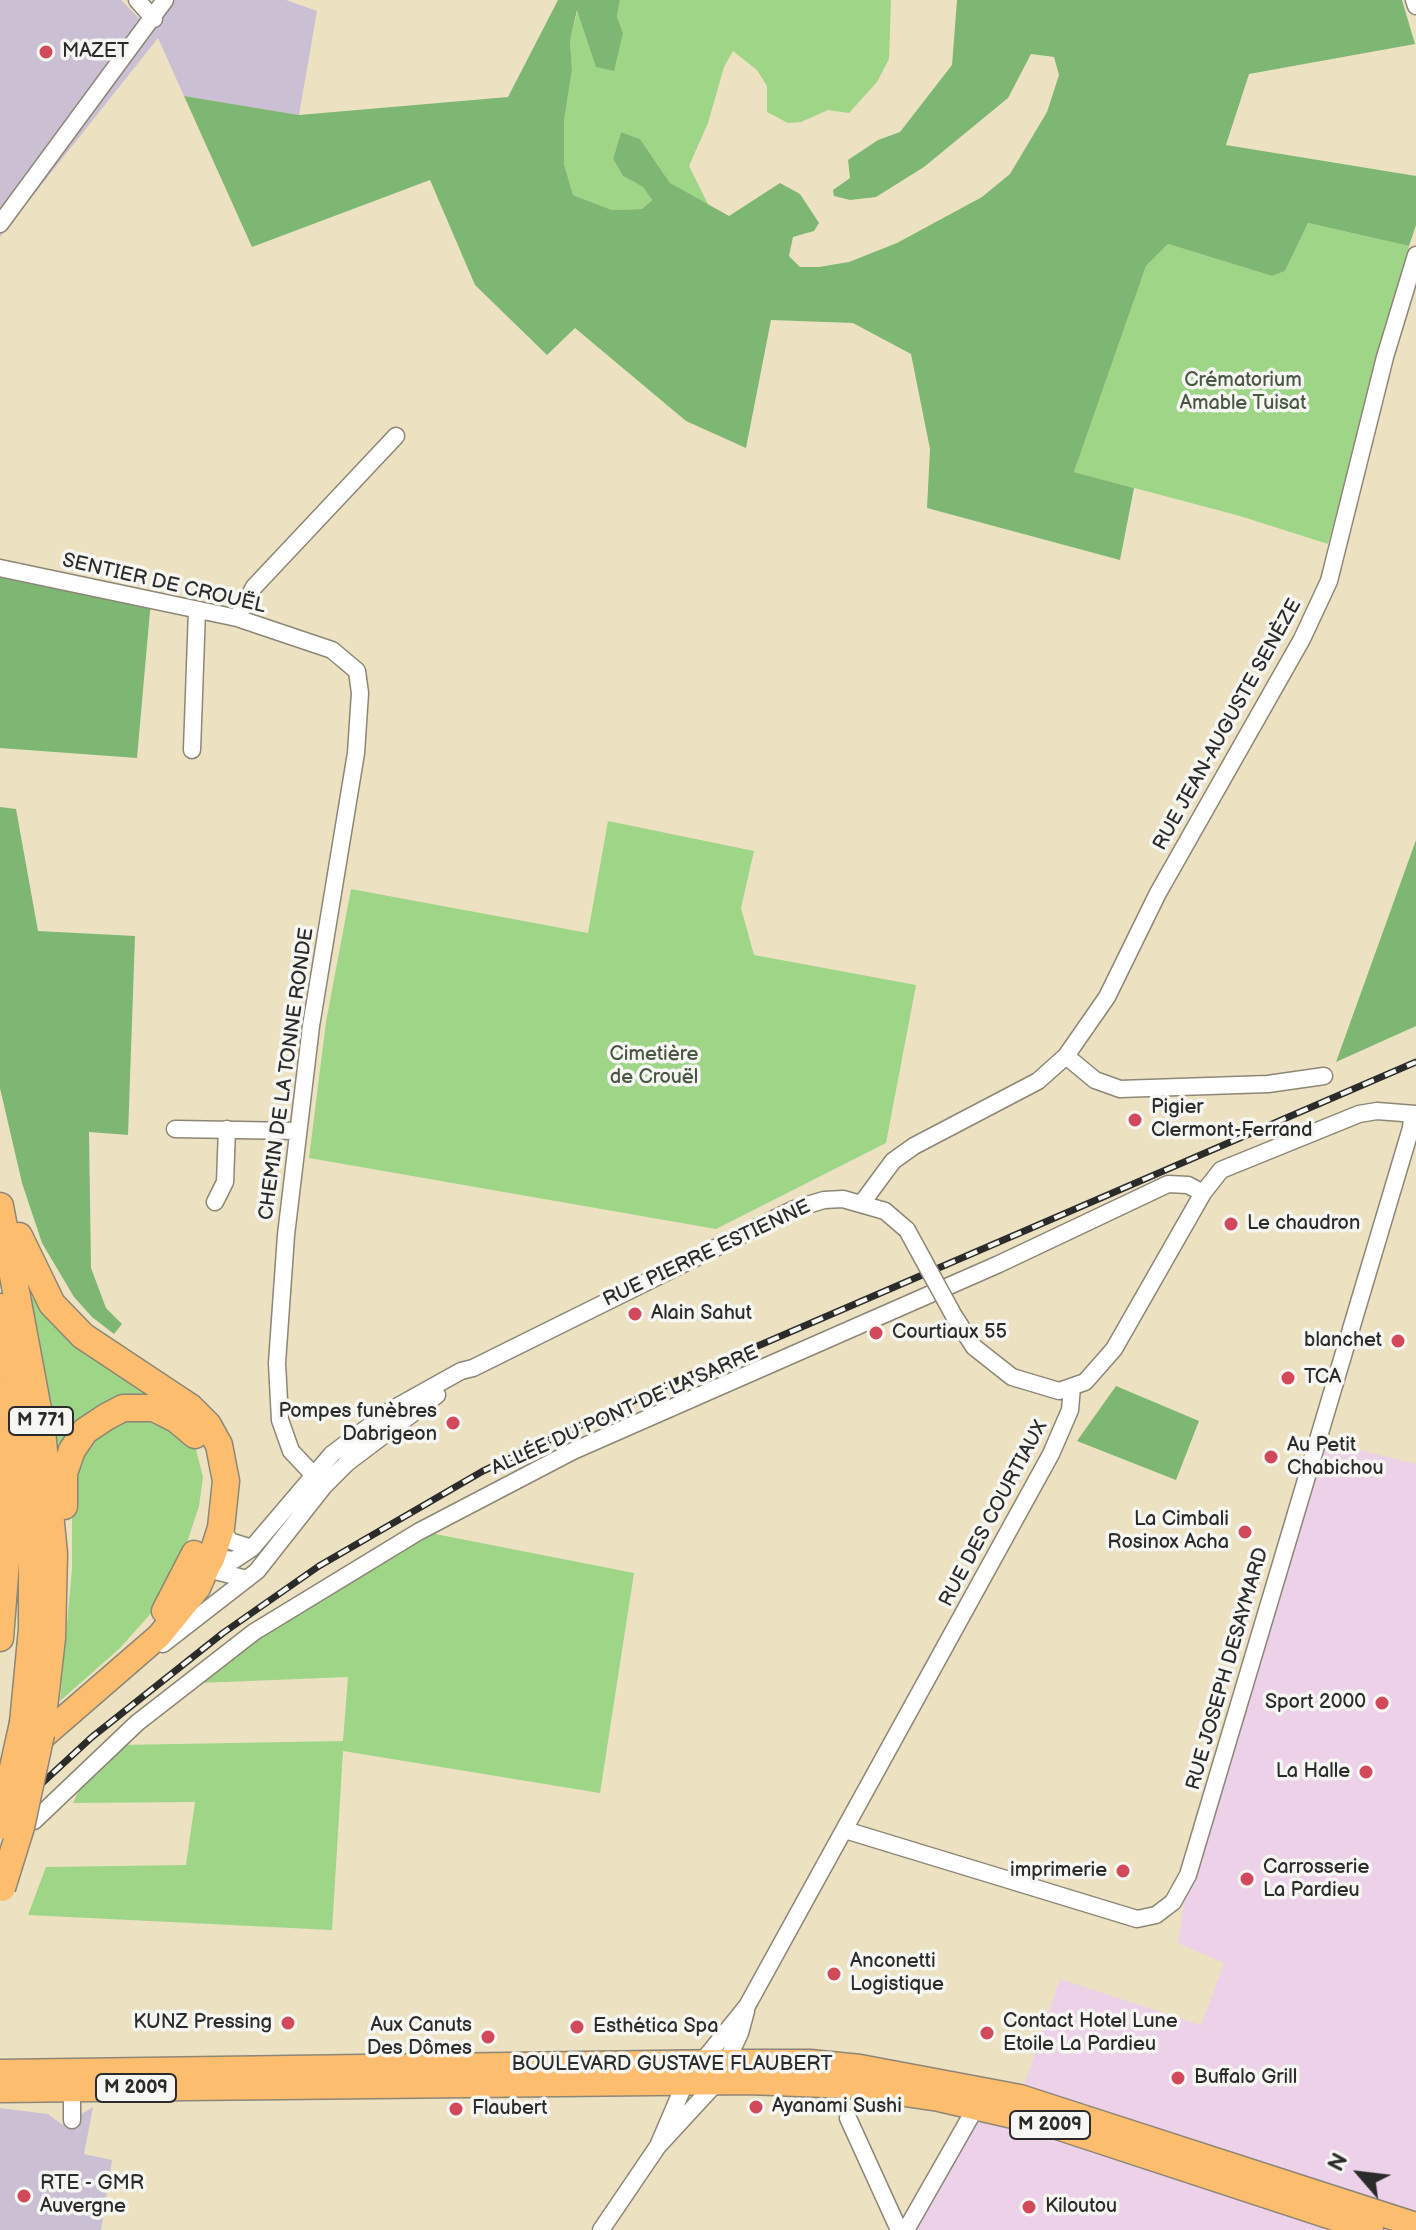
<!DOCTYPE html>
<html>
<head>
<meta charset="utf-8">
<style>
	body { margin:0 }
	#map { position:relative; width:1416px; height:2230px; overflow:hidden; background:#ece2c2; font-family:"Balsamiq Sans",sans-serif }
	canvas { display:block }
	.north { position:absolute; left:1320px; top:2134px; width:80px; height:80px; -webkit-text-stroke:6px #f6f6f2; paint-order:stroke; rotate:298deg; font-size:22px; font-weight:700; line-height:32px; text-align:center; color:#2b2b2b }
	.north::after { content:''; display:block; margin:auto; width:28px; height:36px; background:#2b2b2b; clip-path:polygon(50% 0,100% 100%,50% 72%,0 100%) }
</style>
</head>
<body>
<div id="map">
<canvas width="1416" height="2230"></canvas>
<div class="north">N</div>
</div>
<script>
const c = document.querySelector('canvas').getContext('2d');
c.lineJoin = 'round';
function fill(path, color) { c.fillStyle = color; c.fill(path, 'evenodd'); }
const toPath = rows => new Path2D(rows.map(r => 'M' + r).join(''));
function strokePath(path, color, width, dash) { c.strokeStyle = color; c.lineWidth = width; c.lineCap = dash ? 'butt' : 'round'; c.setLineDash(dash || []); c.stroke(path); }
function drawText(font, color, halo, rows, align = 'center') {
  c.font = font + ' "Balsamiq Sans",sans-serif'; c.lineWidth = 7; c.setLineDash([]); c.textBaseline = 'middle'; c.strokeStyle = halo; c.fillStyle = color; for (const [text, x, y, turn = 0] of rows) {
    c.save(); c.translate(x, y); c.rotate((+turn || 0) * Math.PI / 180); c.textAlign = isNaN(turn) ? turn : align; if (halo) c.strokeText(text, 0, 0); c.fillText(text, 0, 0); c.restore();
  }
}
fill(toPath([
	[1314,1439,1416,1464,1416,2230,906,2230,976,2107,1014,2115,1060,1979,1201,2025,1224,1963,1178,1943,1188,1876]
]), '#ecd1e9');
fill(toPath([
	[0,0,121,0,146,25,162,0,286,0,317,11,299,115,184,96,158,38,0,237],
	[93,2107,84,2154,112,2160,101,2230,0,2230,0,2108,48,2114,63,2125]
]), '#cbbfd4');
fill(toPath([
	[620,0,891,0,889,59,877,82,849,113,828,110,801,122,788,123,767,112,767,86,757,70,733,51,724,67,708,123,689,166,710,208,670,183,640,139,621,132,613,159,623,176,643,187,652,200,642,209,612,210,573,195,564,164,564,121,572,70,570,41,578,8,588,34,623,33,617,17],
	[1308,223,1409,246,1328,544,1240,516,1074,472,1146,266,1168,244,1272,276,1285,271],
	[608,821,754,851,741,908,754,955,916,985,886,1143,716,1229,309,1158,326,1022,351,889,588,933],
	[39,1295,176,1404,145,1401,58,1454,31,1298],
	[117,1420,162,1420,187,1437,196,1450,203,1477,199,1506,181,1561,161,1602,120,1648,60,1701,72,1569,72,1504,81,1450],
	[430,1533,634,1573,600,1793,343,1751,332,1930,28,1915,46,1867,186,1865,195,1802,73,1803,86,1775,121,1745,343,1741,348,1677,199,1683,250,1641]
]), '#9ed587');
fill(toPath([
	[558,0,620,0,617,17,623,33,614,71,596,67,577,10,570,41,572,70,564,121,564,164,573,195,612,210,642,209,652,200,643,187,623,176,613,159,621,132,640,139,670,183,729,216,780,183,800,194,819,223,814,231,793,237,789,256,800,267,819,267,849,262,897,243,982,197,1010,174,1047,112,1059,75,1054,57,1031,54,1008,98,924,167,876,197,850,200,834,196,833,190,850,178,848,160,878,140,900,132,952,65,957,0,1402,0,1415,44,1249,74,1226,145,1416,176,1416,225,1409,246,1308,223,1285,271,1272,276,1168,244,1146,266,1074,472,1134,488,1120,560,927,508,930,449,911,354,853,323,771,320,746,448,686,421,575,328,547,355,475,285,430,180,252,247,184,96,299,115,508,97],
	[0,568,151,600,137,758,0,748],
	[0,807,16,809,38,931,135,936,128,1135,89,1132,91,1268,106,1308,122,1324,114,1334,92,1317,74,1297,42,1243,22,1183,0,1088],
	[1416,840,1416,1026,1336,1062],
	[1116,1386,1199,1421,1176,1480,1077,1441]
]), '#7eb674');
const minor = toPath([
	[137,0,154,19],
	[1414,0,1416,6],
	[0,224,165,0],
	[0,568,237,618,332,650,357,671,360,693,356,753,311,1026,286,1235,277,1363,280,1420,291,1451,324,1486],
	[237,618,254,587,396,436],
	[192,750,197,610],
	[1066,1056,1095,1080,1120,1089,1268,1084,1324,1076],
	[175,1129,298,1131],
	[215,1202,225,1182,227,1129],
	[862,1203,893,1161,914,1146,1038,1081,1066,1056,1107,997,1158,893,1302,639,1329,581,1385,357,1416,255],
	[954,1316,974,1347,1012,1377,1059,1391,1085,1382,1114,1349,1203,1193,1221,1170,1359,1114,1377,1111,1416,1114],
	[221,1528,230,1541,252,1548,332,1454,391,1410,461,1371,473,1368,794,1209,824,1200,843,1199,885,1211,907,1230],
	[206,1557,234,1560,252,1548],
	[199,1567,247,1579],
	[163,1644,257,1571,324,1486,347,1463,437,1395],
	[34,1821,137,1723,254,1632,418,1532,573,1451,999,1264,1168,1184,1188,1185,1203,1193],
	[845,1830,1137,1919,1156,1915,1173,1902,1188,1875,1411,1128,1412,1114],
	[72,2090,72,2120],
	[848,2118,899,2230],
	[658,2146,685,2083,747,2006,1051,1454,1070,1410,1072,1387],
	[601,2230,658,2146,717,2082,740,2033,746,2011],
	[906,2230,976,2107]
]);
const primary = toPath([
	[164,1611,194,1553],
	[32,1746,159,1636,198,1588,211,1559],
	[0,2072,727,2062,810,2062,860,2067,1020,2097,1416,2225],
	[0,2090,748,2082,850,2086,939,2099,1048,2124,1371,2230]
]);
const trunk = toPath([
	[0,1206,42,1431,54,1554,52,1638,41,1734],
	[19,1236,52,1304,83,1336,190,1407,208,1425,219,1445,226,1481,221,1528,211,1559],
	[0,1307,26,1452,32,1511,32,1629,23,1723],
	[64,1506,64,1473,72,1450,85,1431,106,1417,123,1408,154,1408,176,1419,195,1435],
	[0,1638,6,1562,7,1474,1,1395]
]);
strokePath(minor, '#8c8676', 19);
strokePath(primary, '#8c8676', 27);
strokePath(trunk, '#8c8676', 29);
strokePath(minor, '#fff', 16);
strokePath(primary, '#fcbd6f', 24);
strokePath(trunk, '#fcbd6f', 26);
const rail = toPath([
	[0,1822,92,1737,223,1633,319,1566,483,1471,665,1386,1416,1062]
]);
strokePath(rail, '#2b2b2b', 7);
strokePath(rail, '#f6f6f2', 4, [12]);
const minorBridge = toPath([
	[907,1230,954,1316]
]);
const trunkBridge = toPath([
	[0,1826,23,1723],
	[2,1888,21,1827,41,1734]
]);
strokePath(minorBridge, '#8c8676', 19, []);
strokePath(trunkBridge, '#8c8676', 29, []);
strokePath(minorBridge, '#fff', 16);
strokePath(trunkBridge, '#fcbd6f', 26);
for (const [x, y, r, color] of [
	[46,52,8,"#d1495b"],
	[1135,1120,8,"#d1495b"],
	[1231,1224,8,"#d1495b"],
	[635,1314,8,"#d1495b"],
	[876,1333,8,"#d1495b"],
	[1398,1341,8,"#d1495b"],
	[1288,1378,8,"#d1495b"],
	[453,1423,8,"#d1495b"],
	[1271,1457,8,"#d1495b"],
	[1245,1532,8,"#d1495b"],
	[1382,1703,8,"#d1495b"],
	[1366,1772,8,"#d1495b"],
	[1123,1871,8,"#d1495b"],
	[1247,1879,8,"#d1495b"],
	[834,1974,8,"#d1495b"],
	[288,2023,8,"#d1495b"],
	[577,2027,8,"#d1495b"],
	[987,2033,8,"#d1495b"],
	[488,2037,8,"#d1495b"],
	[1178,2078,8,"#d1495b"],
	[756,2107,8,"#d1495b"],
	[456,2109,8,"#d1495b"],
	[24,2196,8,"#d1495b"],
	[1029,2207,8,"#d1495b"]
]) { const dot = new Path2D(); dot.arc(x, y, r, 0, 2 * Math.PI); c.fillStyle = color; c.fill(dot); strokePath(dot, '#f6f6f2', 3); }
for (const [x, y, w] of [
	[41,1421,64],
	[136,2088,80],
	[1050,2125,80]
]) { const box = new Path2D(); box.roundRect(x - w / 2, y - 14, w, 28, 6); c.fillStyle = '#f6f6f2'; c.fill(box); strokePath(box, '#2b2b2b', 2); }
drawText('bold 18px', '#2b2b2b', null, [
	["M 771",41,1421],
	["M 2009",136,2088],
	["M 2009",1050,2125]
]);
drawText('20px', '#2b2b2b', '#f6f6f2', [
	["MAZET",62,52],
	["Pigier",1151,1108],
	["Clermont-Ferrand",1151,1131],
	["Le chaudron",1247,1224],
	["Alain Sahut",651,1314],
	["Courtiaux 55",892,1333],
	["blanchet",1382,1341,"right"],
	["TCA",1304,1378],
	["Pompes funèbres",437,1412,"right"],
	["Dabrigeon",437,1435,"right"],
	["Au Petit",1287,1446],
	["Chabichou",1287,1469],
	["La Cimbali",1229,1520,"right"],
	["Rosinox Acha",1229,1543,"right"],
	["Sport 2000",1366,1703,"right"],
	["La Halle",1350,1772,"right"],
	["Carrosserie",1263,1868],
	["La Pardieu",1263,1891],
	["imprimerie",1107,1871,"right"],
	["Anconetti",850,1962],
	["Logistique",850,1985],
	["Contact Hotel Lune",1003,2022],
	["Etoile La Pardieu",1003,2045],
	["KUNZ Pressing",272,2023,"right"],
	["Aux Canuts",472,2026,"right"],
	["Des Dômes",472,2049,"right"],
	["Esthética Spa",593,2027],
	["Buffalo Grill",1194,2078],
	["Ayanami Sushi",772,2107],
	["Flaubert",472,2109],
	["RTE - GMR",40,2184],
	["Auvergne",40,2207],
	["Kiloutou",1045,2207]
], 'left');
drawText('20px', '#485642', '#f6f6f2', [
	["Crématorium",1243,381],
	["Amable Tuisat",1243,404],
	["Cimetière",654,1055],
	["de Crouël",654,1078]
]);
drawText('20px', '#2b2b2b', '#f6f6f2', [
	["SENTIER DE CROUËL",164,584,13],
	["RUE JEAN-AUGUSTE SENÈZE",1228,725,-61],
	["CHEMIN DE LA TONNE RONDE",287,1074,-82],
	["RUE PIERRE ESTIENNE",707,1254,-25],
	["ALLÉE DU PONT DE LA SARRE",625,1411,-24],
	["RUE DES COURTIAUX",994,1514,-62],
	["RUE JOSEPH DESAYMARD",1228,1669,-74],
	["BOULEVARD GUSTAVE FLAUBERT",672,2065]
]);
</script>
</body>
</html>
